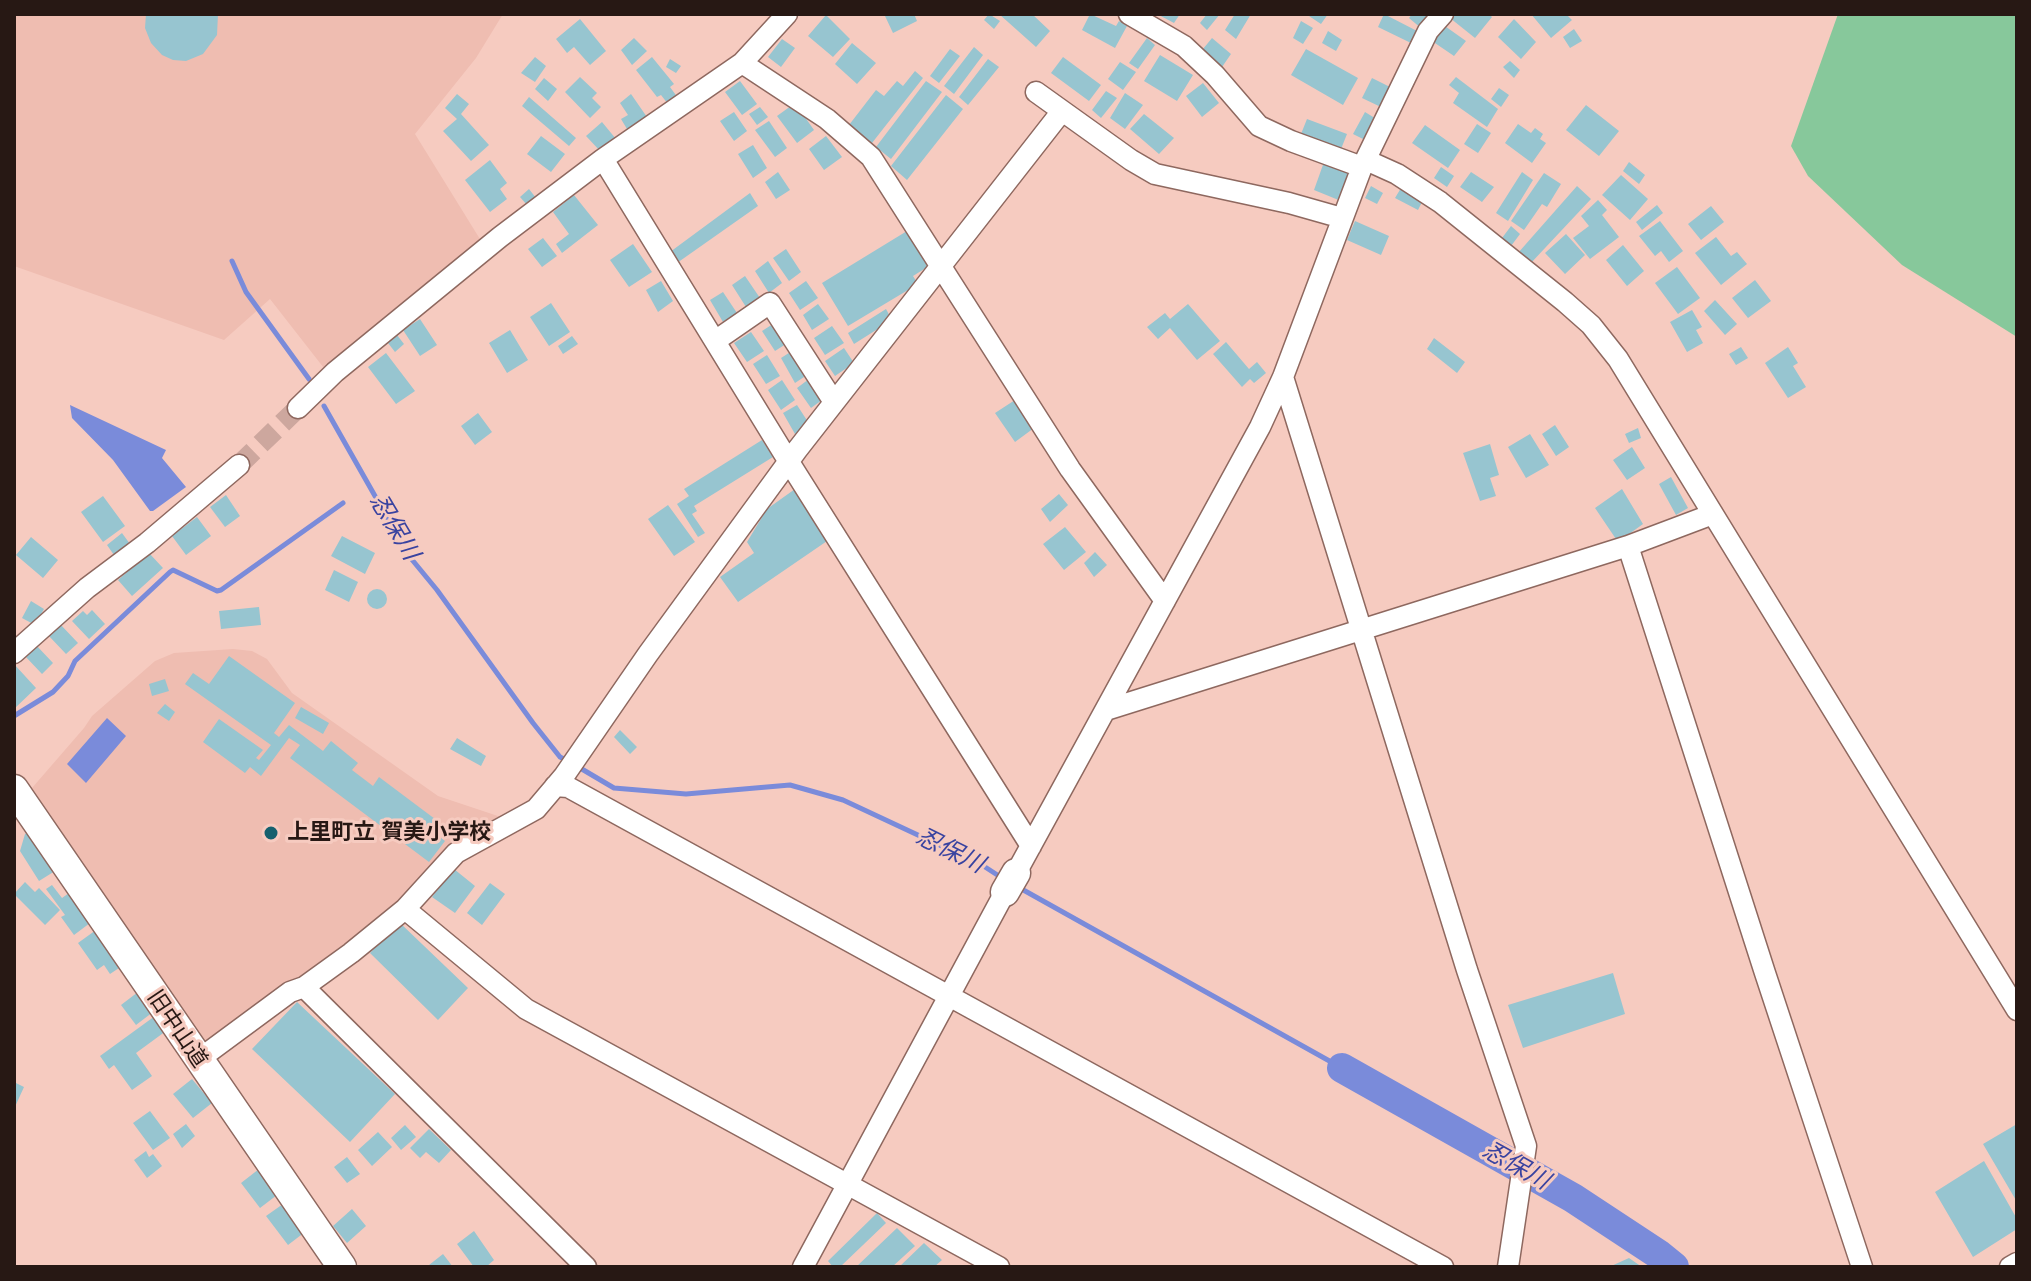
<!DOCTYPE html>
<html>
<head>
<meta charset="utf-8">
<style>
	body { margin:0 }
	#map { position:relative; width:2031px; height:1281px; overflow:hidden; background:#f6cbc0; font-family:Montserrat,sans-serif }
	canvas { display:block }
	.frame { position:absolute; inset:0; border:16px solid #271814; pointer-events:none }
</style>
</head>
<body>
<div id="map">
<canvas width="2031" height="1281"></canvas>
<div class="frame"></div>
</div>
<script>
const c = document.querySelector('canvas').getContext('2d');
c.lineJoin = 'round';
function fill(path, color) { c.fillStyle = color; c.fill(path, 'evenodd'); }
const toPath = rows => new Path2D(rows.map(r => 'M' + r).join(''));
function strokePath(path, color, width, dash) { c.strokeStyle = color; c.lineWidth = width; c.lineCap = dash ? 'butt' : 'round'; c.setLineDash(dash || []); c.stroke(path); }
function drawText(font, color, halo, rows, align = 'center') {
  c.font = font + ' Montserrat,"Noto Sans JP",sans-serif'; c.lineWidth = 6; c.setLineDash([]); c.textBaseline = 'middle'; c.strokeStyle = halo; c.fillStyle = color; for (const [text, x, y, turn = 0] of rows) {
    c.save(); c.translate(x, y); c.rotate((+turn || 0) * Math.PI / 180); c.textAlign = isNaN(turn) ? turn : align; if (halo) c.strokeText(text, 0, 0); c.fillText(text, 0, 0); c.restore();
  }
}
fill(toPath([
	[14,14,503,14,476,58,415,134,483,244,327,372,270,299,224,340,14,266],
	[233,649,252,651,267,659,292,693,438,796,504,818,423,873,402,903,300,983,208,1046,32,788,84,728,92,716,155,661,174,653]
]), '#efbdb1');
fill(toPath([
	[1838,14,2017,14,2017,337,1902,265,1808,176,1791,146]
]), '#87c89b');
fill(toPath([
	[70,405,166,450,162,458,186,487,153,511,150,511,113,460,72,418],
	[107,718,126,736,86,783,67,764]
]), '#7a8bda');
strokePath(toPath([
	[232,261,246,292,309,379],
	[324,406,409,556,437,590,533,723,560,757,566,760],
	[14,716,53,692,68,676,75,661,170,572,173,570,217,591,221,590,343,503],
	[575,765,614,788,686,794,790,785,843,800,982,865,1002,878],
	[1018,887,1342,1068]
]), '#7a8bda', 5);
strokePath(toPath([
	[1342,1068,1573,1198,1658,1254,1674,1267]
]), '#7a8bda', 30);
fill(toPath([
	[146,14,218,14,217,35,203,54,186,61,173,60,162,55,151,43,145,28],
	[890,14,914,14,917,21,893,33,885,16],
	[989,14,1000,21,994,29,984,20],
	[999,14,1032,14,1050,31,1036,47],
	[1090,14,1116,26,1119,21,1127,26,1115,48,1082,30],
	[1157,14,1180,14,1174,23],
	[1207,14,1220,14,1207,30,1200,23],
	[1235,14,1251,14,1236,39,1225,30],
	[1306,14,1328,14,1321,24],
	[1384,14,1419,32,1413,44,1378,27],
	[1412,14,1428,14,1432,17,1422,29,1409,18],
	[1452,14,1489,14,1492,17,1475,38,1450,18],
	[1531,14,1566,14,1572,20,1551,38],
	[826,15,850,39,833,57,808,36],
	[580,19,606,51,590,65,574,47,567,53,556,39],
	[1514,19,1536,42,1521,59,1498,37],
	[1301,21,1313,28,1303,44,1293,38],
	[1442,24,1466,41,1454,56,1432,41],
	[1574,29,1582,41,1570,48,1563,37],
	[1328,31,1342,40,1336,51,1322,43],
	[634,38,647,51,632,65,621,50],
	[1147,38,1155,45,1138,69,1129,63],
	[1212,38,1231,54,1222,67,1203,49],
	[782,39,795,48,781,67,768,57],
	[852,43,876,63,857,84,835,64],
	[974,47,983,55,954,94,944,86],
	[950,49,960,56,939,83,930,76],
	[1306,49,1358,78,1343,105,1291,75],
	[1160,55,1193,75,1177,101,1144,81],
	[535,57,546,66,535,82,521,73],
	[652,57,674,84,670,87,678,98,668,104,661,95,657,97,636,70],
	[1063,57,1101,85,1089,101,1051,73],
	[670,59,681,66,676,73,666,67],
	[988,59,999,67,968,105,959,97],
	[1510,61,1520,70,1514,78,1503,67],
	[1120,62,1136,72,1123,90,1108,79],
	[915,71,923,78,872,143,849,125,876,90,884,96,897,81,903,86],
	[580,77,597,93,592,98,601,107,590,118,565,92],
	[1456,77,1498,109,1487,127,1453,103,1459,93,1449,85],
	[544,78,557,89,548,101,535,89],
	[1372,78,1394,89,1385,109,1362,98],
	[740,81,757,104,742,115,725,92],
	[926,81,942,92,891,159,876,147],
	[1203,83,1219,103,1202,117,1186,96],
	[1499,88,1509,95,1501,107,1491,99],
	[1106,91,1117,98,1101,118,1092,110],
	[1125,93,1143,105,1125,129,1110,118],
	[457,94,469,104,461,114,489,145,471,161,443,131,457,119,445,108],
	[631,94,649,120,630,134,621,119,628,115,620,103],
	[946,95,963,109,907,180,891,166],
	[529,97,576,138,569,146,522,106],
	[795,103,814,130,797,143,777,116],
	[1586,105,1619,131,1599,156,1566,130],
	[760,107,768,117,757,125,749,114],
	[734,112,747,131,734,141,720,121],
	[1365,112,1378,120,1367,141,1353,134],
	[1144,114,1174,138,1159,154,1130,129],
	[1307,119,1347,134,1341,149,1301,134],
	[769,121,787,148,775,157,755,130],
	[602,122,616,139,601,152,586,136],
	[1477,124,1491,133,1478,153,1464,144],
	[1518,124,1531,133,1535,128,1543,134,1540,139,1546,143,1532,163,1505,143],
	[1425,125,1460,150,1448,168,1412,143],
	[541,136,565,154,551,172,527,154],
	[826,136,842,157,824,170,809,149],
	[753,145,767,168,753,178,738,154],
	[490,160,507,183,500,189,507,199,490,212,465,180],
	[1324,162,1352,172,1341,201,1314,190],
	[1629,162,1645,175,1639,184,1623,171],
	[1441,167,1454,176,1447,187,1434,178],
	[778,172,790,190,776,199,765,182],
	[1471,172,1494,187,1482,202,1460,187],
	[1522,172,1533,180,1508,221,1496,213],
	[1544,173,1561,184,1547,207,1542,204,1524,230,1511,221],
	[1621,175,1648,199,1630,220,1602,195],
	[1371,186,1383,193,1377,204,1365,198],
	[1577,186,1591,199,1530,264,1518,253],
	[1401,188,1423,200,1418,210,1395,198],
	[529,189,536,198,527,205,520,197],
	[750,193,758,206,677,263,670,252],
	[574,195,598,225,562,253,556,244,569,234,553,212],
	[1598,200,1607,210,1602,215,1619,237,1590,259,1573,238,1589,226,1581,216],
	[1657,205,1663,213,1642,230,1636,222],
	[1711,206,1724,222,1701,240,1688,224],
	[1355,221,1389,236,1381,255,1347,240],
	[1660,221,1683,251,1669,262,1661,251,1655,256,1639,236],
	[1511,226,1520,234,1511,246,1502,238],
	[907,231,929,266,913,276,918,284,848,326,822,283],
	[1566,234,1585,255,1565,274,1545,253],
	[1716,237,1731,256,1737,252,1747,264,1721,285,1695,253],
	[543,238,557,256,542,267,528,249],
	[633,244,652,272,629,287,610,260],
	[1623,245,1644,271,1627,286,1606,260],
	[786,249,801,272,789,281,773,258],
	[768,261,782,283,769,293,755,271],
	[1677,267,1700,298,1678,314,1655,283],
	[745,276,760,298,746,307,732,285],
	[1755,280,1771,301,1748,318,1732,298],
	[661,281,673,301,658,312,646,290],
	[806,281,818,298,800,310,789,293],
	[723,292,737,313,723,322,710,300],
	[1715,300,1737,324,1725,335,1704,311],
	[551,303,570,332,549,346,530,317],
	[818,304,829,319,812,330,803,315],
	[1188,304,1220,341,1197,360,1170,328,1158,339,1147,327,1165,313,1170,319],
	[886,309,892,320,854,344,848,333],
	[1692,310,1702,327,1696,330,1703,343,1687,352,1670,322],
	[420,319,437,345,420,356,403,330],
	[776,322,789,342,775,351,762,331],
	[832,326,844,343,825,355,814,338],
	[510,330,528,360,507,373,489,343],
	[751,332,764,351,747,362,734,343],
	[397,335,404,344,395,352,388,343],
	[572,336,578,344,563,354,558,346],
	[1434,338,1465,362,1457,373,1427,349],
	[1226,342,1249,369,1257,362,1266,373,1254,383,1250,379,1242,387,1213,354],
	[1741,347,1748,358,1736,365,1729,354],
	[1788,347,1798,363,1793,366,1806,387,1788,398,1765,363],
	[844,348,854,363,835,376,825,361],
	[792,351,807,375,795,383,781,358],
	[386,353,415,391,396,404,368,367],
	[767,355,780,376,766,384,753,364],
	[809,379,822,400,811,408,797,388],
	[782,380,795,400,781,410,768,390],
	[1015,400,1034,428,1015,442,995,413],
	[797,405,810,425,795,434,783,413],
	[478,413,492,432,475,445,461,426],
	[1555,425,1569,447,1556,456,1542,434],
	[1638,428,1641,438,1629,443,1625,434],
	[1530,434,1549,465,1526,478,1508,447],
	[762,440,773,457,694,506,697,511,692,514,705,533,698,537,677,504,689,496,684,489],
	[1490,444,1499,475,1490,478,1496,496,1480,501,1463,453],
	[1632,447,1645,468,1627,480,1613,460],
	[1671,477,1688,508,1676,515,1659,484],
	[795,489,830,539,738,602,720,577,754,553,747,542,767,509],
	[1622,489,1643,524,1618,542,1595,508],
	[1059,494,1068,505,1050,522,1041,509],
	[226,495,240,516,225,527,210,507],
	[103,496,125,526,103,542,81,512],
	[668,505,695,542,674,556,648,519],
	[197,517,211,536,186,555,172,536],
	[1065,527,1086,552,1064,570,1043,544],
	[122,533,130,544,114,555,107,545],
	[342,536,375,553,365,574,331,556],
	[31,537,58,560,43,578,16,555],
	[1095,552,1107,565,1094,577,1084,563],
	[149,553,163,568,132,596,118,580],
	[334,570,358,582,349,602,325,590],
	'367 599a10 10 0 1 1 20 0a10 10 0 1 1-20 0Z',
	[31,601,44,609,35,625,22,618],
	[259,607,261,625,221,629,219,611],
	[92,610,105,624,89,639,72,621,83,611,87,615],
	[60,624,78,643,66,654,48,635],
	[36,645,53,663,42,674,25,656],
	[229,656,295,703,274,733,279,737,289,725,323,751,331,741,358,763,352,770,373,786,379,777,435,819,428,828,445,841,429,862,290,758,300,745,289,738,261,776,250,767,245,773,203,742,219,719,263,750,256,758,259,760,271,745,185,684,193,673,209,684],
	[14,664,36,688,14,709],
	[165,679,169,691,152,696,149,684],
	[165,704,175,712,169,721,157,713],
	[301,707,329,723,323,734,295,718],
	[620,730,637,747,630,754,614,737],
	[457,738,486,756,481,766,450,749],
	[30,831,55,871,39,881,20,851,25,834],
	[454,869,475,886,455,913,432,897],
	[25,882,35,892,39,888,60,910,45,925,14,894],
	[490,883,505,894,482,925,467,913],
	[52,885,62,898,69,893,90,923,74,935,61,917,65,915,46,889],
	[399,922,468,988,438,1020,370,953],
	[96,930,122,966,110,974,104,965,97,970,78,943],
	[1613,973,1625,1014,1523,1048,1508,1005],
	[138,992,153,1012,136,1025,121,1005],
	[297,1002,395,1094,350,1142,252,1049],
	[155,1016,166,1031,136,1053,152,1076,132,1090,114,1065,109,1069,100,1056],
	[192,1079,212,1103,193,1118,173,1094],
	[14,1082,24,1087,14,1109],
	[150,1111,170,1138,153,1150,133,1123],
	[186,1124,195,1136,182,1148,173,1134],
	[2017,1124,2017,1202,1983,1144],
	[405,1125,416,1137,401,1150,391,1138],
	[429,1129,451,1150,439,1163,426,1152,420,1158,410,1148],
	[378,1132,392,1147,372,1166,358,1150],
	[146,1151,149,1157,153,1154,162,1166,147,1178,134,1160],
	[347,1157,360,1174,347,1183,334,1167],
	[1984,1161,2017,1219,2017,1229,1973,1257,1935,1192],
	[259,1169,277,1195,260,1208,241,1183],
	[283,1204,305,1232,288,1245,266,1216],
	[352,1209,366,1226,347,1243,333,1226],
	[877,1213,886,1223,840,1267,833,1267,828,1261],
	[897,1228,915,1246,892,1267,856,1267],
	[474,1231,494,1260,486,1267,474,1267,457,1244],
	[924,1243,942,1260,934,1267,899,1267],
	[443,1254,453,1267,431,1267,429,1265],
	[1629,1258,1642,1267,1609,1267]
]), '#97c5d0');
strokePath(toPath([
	[239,465,298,408]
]), '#cda79e', 20, [20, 10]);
const street = toPath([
	[1129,14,1184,46,1215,75,1259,126,1291,141,1362,167],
	[742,63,827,119,871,157,1070,469,1165,601],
	[1036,92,1131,160,1155,174,1289,203,1342,218],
	[603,159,789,462,1031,846],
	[1366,160,1397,174,1440,202,1565,302,1591,325,1618,359,2017,1010],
	[715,341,770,303,834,402],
	[1283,377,1467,970,1526,1146,1508,1267],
	[298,408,335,372,500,237,603,159,742,63,787,14],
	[1628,546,1765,973,1862,1267],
	[14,653,87,588,147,543,239,465],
	[1106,710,1628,546,1713,514],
	[555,786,568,787,1443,1267],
	[1016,873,1260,427,1283,377,1362,167,1428,31,1443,14],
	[405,909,526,1009,999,1267],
	[304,987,586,1267],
	[198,1060,290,992,304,987,351,953,405,909,456,853,536,809,564,776,648,654,797,450,1062,111],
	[803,1267,1005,892],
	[2010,1267,2017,1263]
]);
const secondary = toPath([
	[14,789,342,1267],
	[1005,892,1016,873]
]);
strokePath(street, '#8e685f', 23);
strokePath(secondary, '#8e685f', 31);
strokePath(street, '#fff', 20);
strokePath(secondary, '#fff', 28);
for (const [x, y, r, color] of [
	[271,833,8,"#15606e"]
]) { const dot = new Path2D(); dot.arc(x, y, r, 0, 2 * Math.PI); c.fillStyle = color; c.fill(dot); strokePath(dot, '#f6cbc0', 3); }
drawText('bold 22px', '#271814', '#f6cbc0', [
	["上里町立 賀美小学校",287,833]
], 'left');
drawText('22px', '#271814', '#f6cbc0', [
	["旧中山道",177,1029,56]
]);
drawText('italic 24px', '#3943a0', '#f6cbc0', [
	["忍保川",394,527,59],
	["忍保川",950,851,26],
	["忍保川",1516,1166,29]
]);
</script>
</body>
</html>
